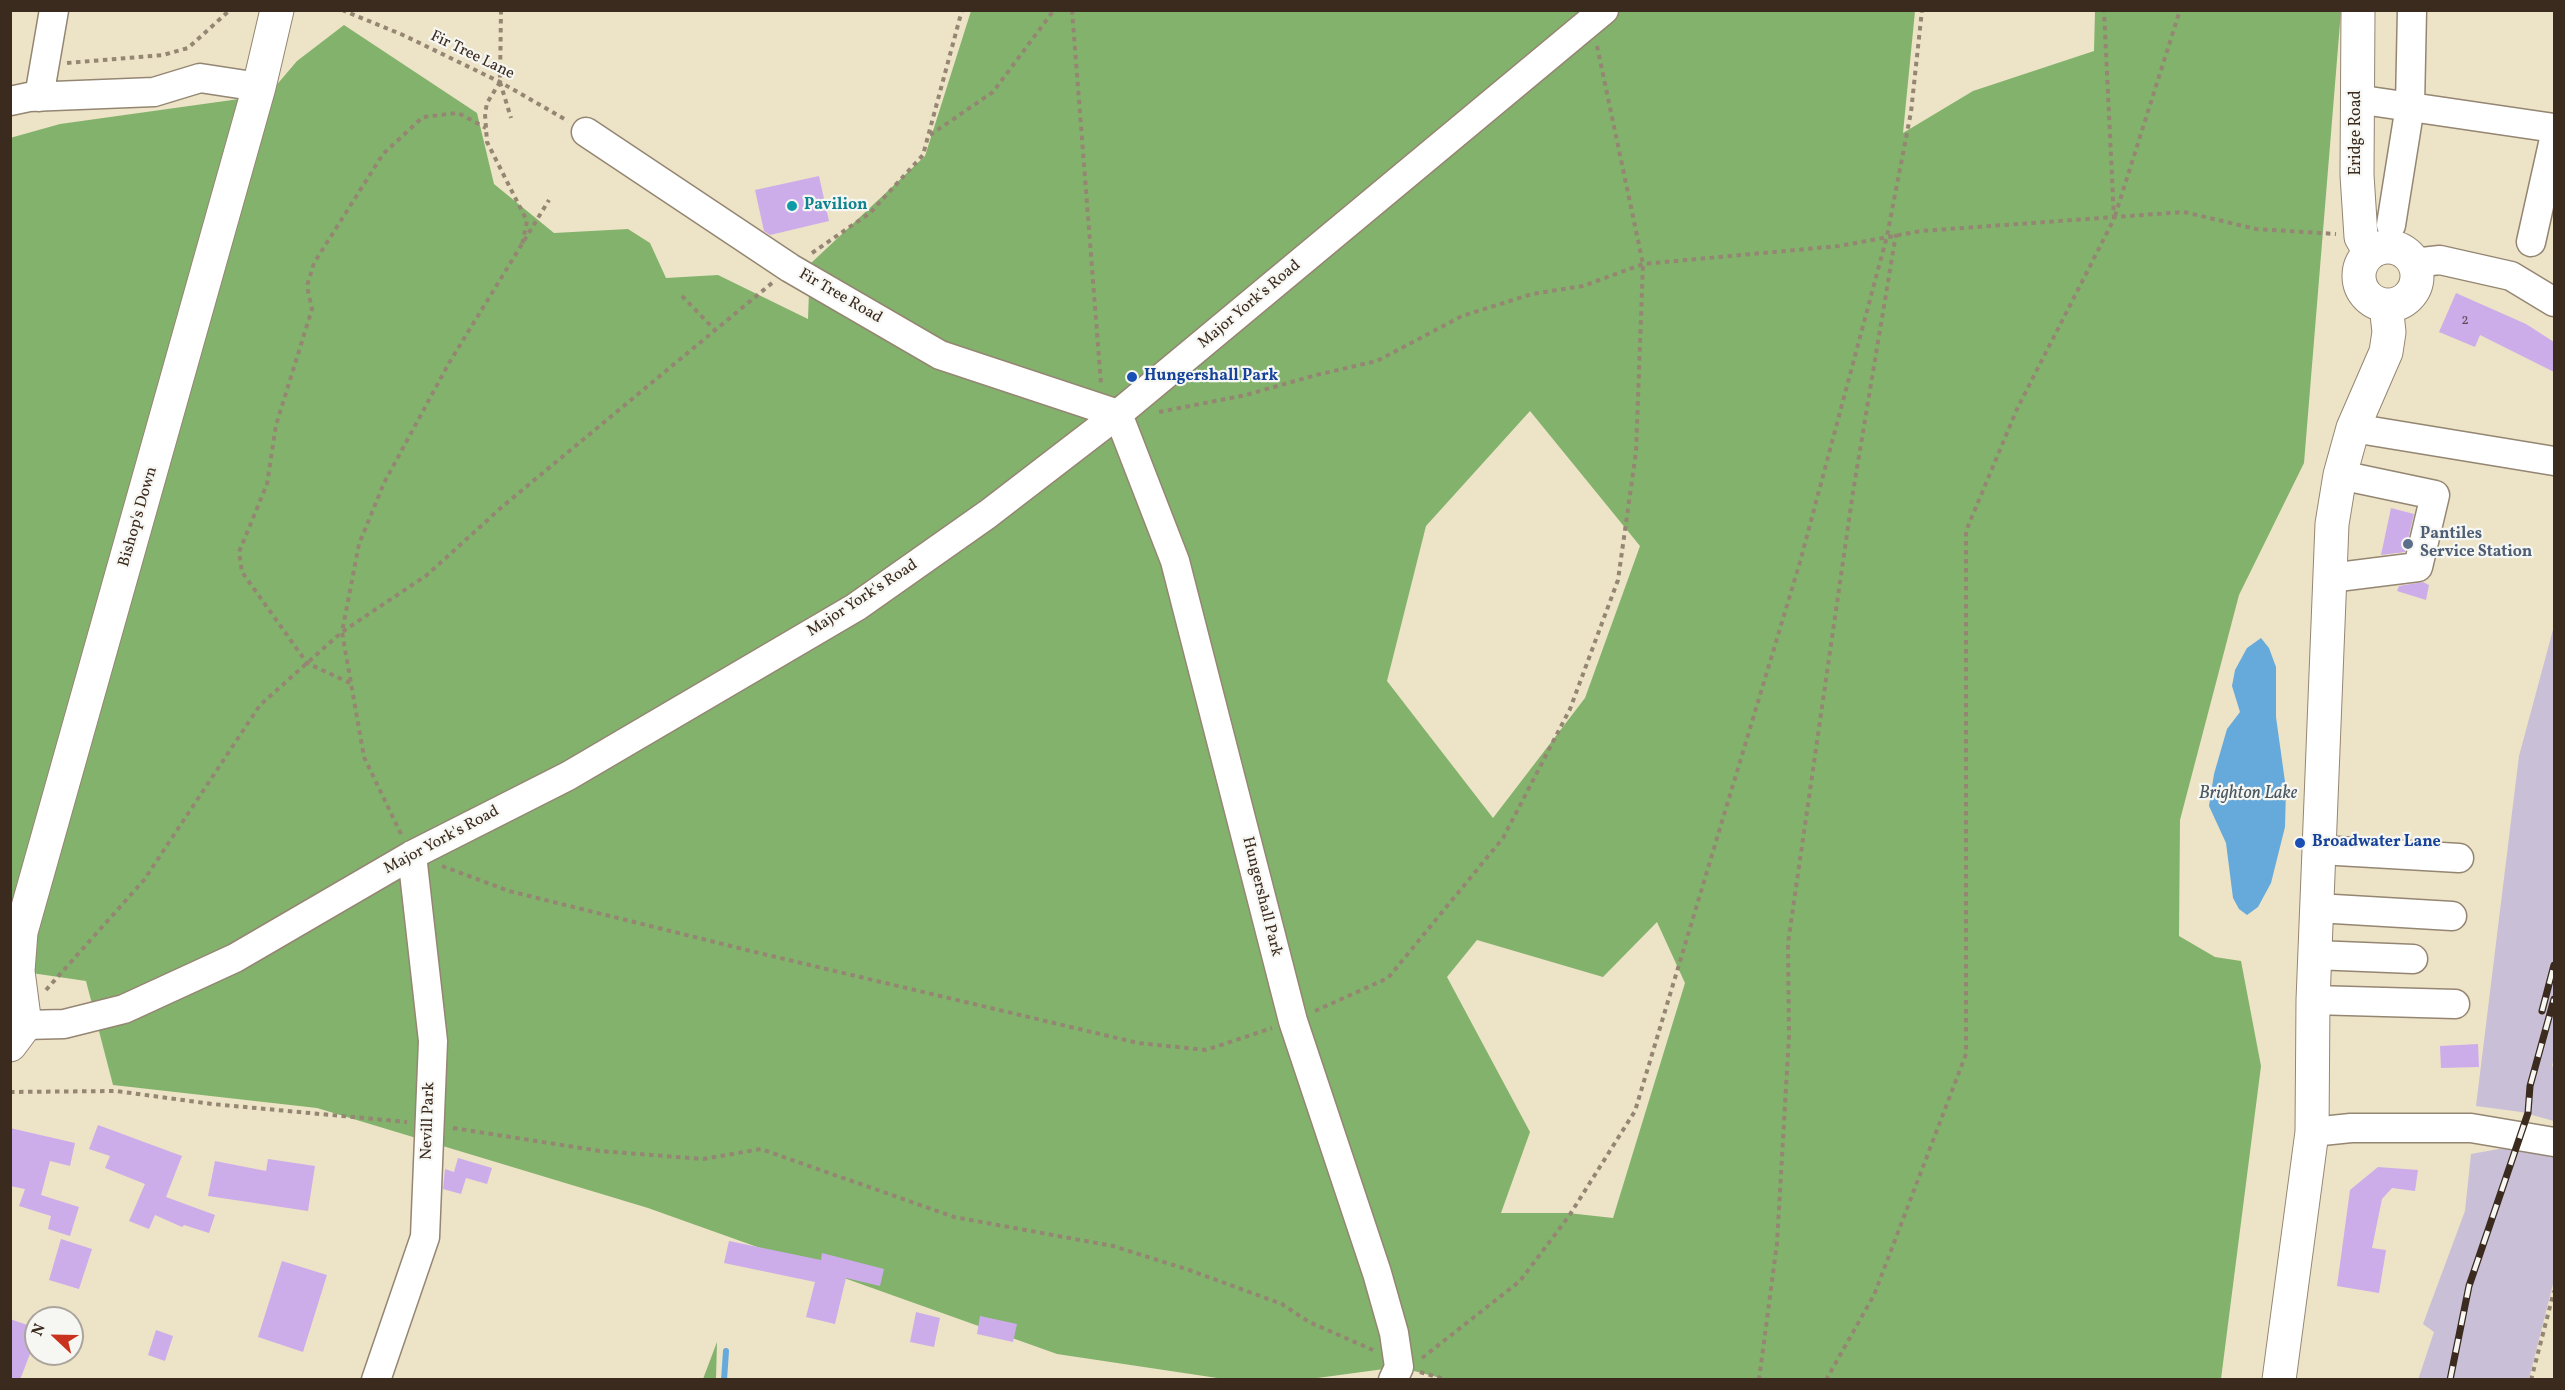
<!DOCTYPE html>
<html>
<head>
<meta charset="utf-8">
<style>
	body { margin:0 }
	#map { position:relative; width:2565px; height:1390px; overflow:hidden; background:#ede3c7; font-family:Vollkorn,serif }
	canvas { display:block }
	.frame { position:absolute; inset:0; border:12px solid #3b2a1e; pointer-events:none }
	.north { position:absolute; left:24px; top:1306px; width:60px; height:60px; box-sizing:border-box; background:#f6f6f2; border:2px solid #aba49d; border-radius:50%; rotate:292deg; font-size:16px; font-weight:700; line-height:24px; text-align:center; color:#3b2a1e }
	.north::after { content:''; display:block; margin:auto; width:21px; height:27px; background:#c8321e; clip-path:polygon(50% 0,100% 100%,50% 72%,0 100%) }
</style>
</head>
<body>
<div id="map">
<canvas width="2565" height="1390"></canvas>
<div class="frame"></div>
<div class="north">N</div>
</div>
<script>
const c = document.querySelector('canvas').getContext('2d');
c.lineJoin = 'round';
function fill(path, color) { c.fillStyle = color; c.fill(path, 'evenodd'); }
const toPath = rows => new Path2D(rows.map(r => 'M' + r).join(''));
function strokePath(path, color, width, dash) { c.strokeStyle = color; c.lineWidth = width; c.lineCap = dash ? 'butt' : 'round'; c.setLineDash(dash || []); c.stroke(path); }
function drawText(font, color, halo, rows, align = 'center') {
  c.font = font + ' Vollkorn,serif'; c.lineWidth = 4.5; c.setLineDash([]); c.textBaseline = 'middle'; c.strokeStyle = halo; c.fillStyle = color; for (const [text, x, y, turn = 0] of rows) {
    c.save(); c.translate(x, y); c.rotate((+turn || 0) * Math.PI / 180); c.textAlign = isNaN(turn) ? turn : align; if (halo) c.strokeText(text, 0, 0); c.fillText(text, 0, 0); c.restore();
  }
}
fill(toPath([
	[2554,626,2554,1057,2552,1066,2554,1067,2554,1121,2521,1112,2476,1106,2519,756],
	[2510,1147,2554,1154,2554,1280,2529,1379,2418,1380,2434,1332,2423,1324,2465,1211,2471,1154]
]), '#c9bfd7');
fill(toPath([
	[971,11,1915,11,1903,133,1973,91,2094,51,2095,11,2341,11,2304,463,2239,595,2180,820,2179,936,2215,957,2241,961,2261,1066,2221,1379,1448,1380,1399,1367,1310,1379,1224,1379,1057,1354,648,1208,317,1108,113,1085,86,981,11,970,10,138,60,124,268,95,297,61,344,25,477,113,494,184,554,233,628,229,650,243,666,278,718,275,808,319,810,264,925,156],
	[1530,411,1640,546,1585,698,1493,818,1387,681,1426,526],
	[1657,922,1685,983,1613,1218,1568,1213,1501,1213,1530,1132,1447,977,1477,940,1603,977],
	[717,1342,716,1379,703,1379]
]), '#83b26c');
fill(toPath([
	[2261,638,2269,648,2276,667,2276,717,2286,789,2285,827,2271,883,2258,907,2247,915,2239,909,2233,898,2226,843,2209,806,2214,774,2227,729,2240,712,2232,686,2235,670,2247,648]
]), '#65aadb');
strokePath(toPath([
	[724,1380,726,1351]
]), '#65aadb', 6);
fill(toPath([
	[819,176,829,221,770,235,764,231,755,190],
	[2456,293,2526,324,2554,342,2554,372,2480,335,2475,347,2439,332],
	[2391,508,2414,514,2405,552,2381,555],
	[2423,582,2429,585,2426,600,2397,591,2399,586],
	[2478,1044,2479,1067,2441,1068,2440,1046],
	[98,1125,182,1156,166,1197,215,1215,209,1233,184,1225,182,1227,155,1215,149,1229,129,1221,145,1184,105,1168,110,1156,89,1149],
	[10,1128,75,1143,70,1166,50,1161,41,1195,79,1207,70,1236,48,1229,51,1216,19,1206,25,1189,10,1186],
	[458,1158,492,1168,487,1184,466,1178,461,1194,443,1189,445,1169,454,1172],
	[268,1159,315,1166,308,1211,208,1196,215,1161,266,1171],
	[2378,1167,2418,1170,2415,1191,2392,1188,2382,1199,2372,1248,2386,1250,2379,1293,2337,1286,2350,1190],
	[61,1239,92,1249,79,1289,49,1280],
	[729,1241,821,1260,822,1253,884,1269,880,1286,846,1278,835,1324,806,1317,815,1282,724,1263],
	[282,1261,327,1275,303,1352,258,1337],
	[916,1312,940,1318,934,1347,910,1342],
	[980,1316,1017,1324,1013,1342,977,1334],
	[10,1319,36,1328,36,1338,20,1380,10,1380],
	[156,1330,173,1336,165,1361,148,1355]
]), '#ccadea');
const minor = toPath([
	[39,97,54,10],
	[2356,99,2554,128],
	[10,101,29,97,154,92,200,78,259,87],
	[586,132,790,268,940,355,1118,414,1175,561,1293,1021,1377,1273,1394,1333,1399,1367,1393,1380],
	[2391,225,2410,106,2412,10],
	[2531,242,2554,139],
	[2413,263,2440,260,2511,276,2554,302],
	[2353,428,2554,461],
	[2330,578,2418,567,2435,495,2340,475],
	[2320,850,2459,858],
	[2317,908,2452,916],
	[2315,955,2413,959],
	[2313,1000,2455,1004],
	[25,1025,64,1024,124,1009,235,958,412,855,568,776,856,607,988,514,1118,414,1604,10],
	[2312,1132,2351,1128,2471,1128,2554,1142],
	[376,1380,425,1237,433,1041,412,855]
]);
const major = toPath([
	[10,1045,25,1025,18,971,21,932,259,87,277,10]
]);
const highway = toPath([
	[2358,10,2357,175,2361,237,2370,253],
	'2359 276a29 29 0 1 1 58 0a29 29 0 1 1-58 0Z',
	[2279,1380,2312,1132,2313,1000,2332,524,2340,475,2353,428,2386,352,2389,332,2386,305]
]);
strokePath(minor, '#948672', 31);
strokePath(major, '#948672', 35);
strokePath(highway, '#948672', 35);
strokePath(toPath([
	[342,10,403,35,500,82,568,121],
	[501,10,500,82,511,118],
	[1072,10,1101,384],
	[67,63,163,55,188,48,230,10],
	[500,82,487,103,485,114,487,142,527,221,522,245],
	[930,135,993,92,1054,10],
	[2115,216,2180,10],
	[812,253,870,213,923,155,962,10],
	[682,296,715,330],
	[1159,412,1246,395,1316,375,1377,361,1462,316,1532,294,1583,286,1643,264,1839,246,1921,231,2184,212,2256,229,2336,234],
	[350,683,307,663,242,572,239,552,267,484,276,425,312,309,307,286,314,263,383,154,423,117,458,113,486,128],
	[401,834,364,757,342,632,359,544,384,483,449,363,549,200],
	[442,866,509,891,759,953,1138,1043,1206,1050,1272,1028],
	[46,990,144,880,260,705,342,632,427,575,503,506,772,283],
	[1315,1011,1388,978,1503,838,1570,709,1618,580,1636,452,1643,264,1597,46],
	[10,1092,116,1091,212,1104,407,1122],
	[453,1128,600,1151,703,1159,761,1149,954,1217,1113,1246,1189,1270,1282,1304,1309,1322,1373,1350],
	[1422,1358,1520,1281,1569,1216,1635,1111,1800,562,1887,236,1911,112,1922,10],
	[1420,1372,1448,1380],
	[1759,1380,1777,1243,1789,1036,1788,943,1853,492,1896,234],
	[1826,1380,1874,1295,1966,1054,1966,531,2017,409,2114,219,2104,10],
	[2531,1380,2554,1291]
]), '#948672', 4, [4.5, 4.5]);
strokePath(minor, '#fff', 28);
strokePath(major, '#fff', 33);
strokePath(highway, '#fff', 33);
const rail = toPath([
	[2542,1011,2554,965],
	[2450,1380,2469,1286,2528,1113,2530,1086,2554,999]
]);
strokePath(rail, '#3b2a1e', 7);
strokePath(rail, '#f6f6f2', 4.5, [14]);
for (const [x, y, r, color] of [
	[792,206,6,"#0f9aa8"],
	[1132,377,6,"#1a4fb4"],
	[2408,544,6,"#5c6f8a"],
	[2300,843,6,"#1a4fb4"]
]) { const dot = new Path2D(); dot.arc(x, y, r, 0, 2 * Math.PI); c.fillStyle = color; c.fill(dot); strokePath(dot, '#f6f6f2', 2); }
drawText('14px', '#5f4b51', null, [
	["2",2465,321]
]);
drawText('16px', '#3b2a1e', '#f6f6f2', [
	["Fir Tree Lane",472,56,26],
	["Eridge Road",2357,133,-90],
	["Fir Tree Road",840,297,30],
	["Major York's Road",1250,305,-40],
	["Bishop's Down",139,517,-74],
	["Major York's Road",863,599,-33],
	["Major York's Road",442,841,-28],
	["Hungershall Park",1261,897,76],
	["Nevill Park",429,1121,-88]
]);
drawText('bold 16px', '#0d838f', '#f6f6f2', [
	["Pavilion",804,206]
], 'left');
drawText('bold 16px', '#164399', '#f6f6f2', [
	["Hungershall Park",1144,377],
	["Broadwater Lane",2312,843]
], 'left');
drawText('bold 16px', '#4e5e75', '#f6f6f2', [
	["Pantiles",2420,535],
	["Service Station",2420,553]
], 'left');
drawText('italic 18px', '#4a5760', '#f6f6f2', [
	["Brighton Lake",2248,795]
]);
</script>
</body>
</html>
